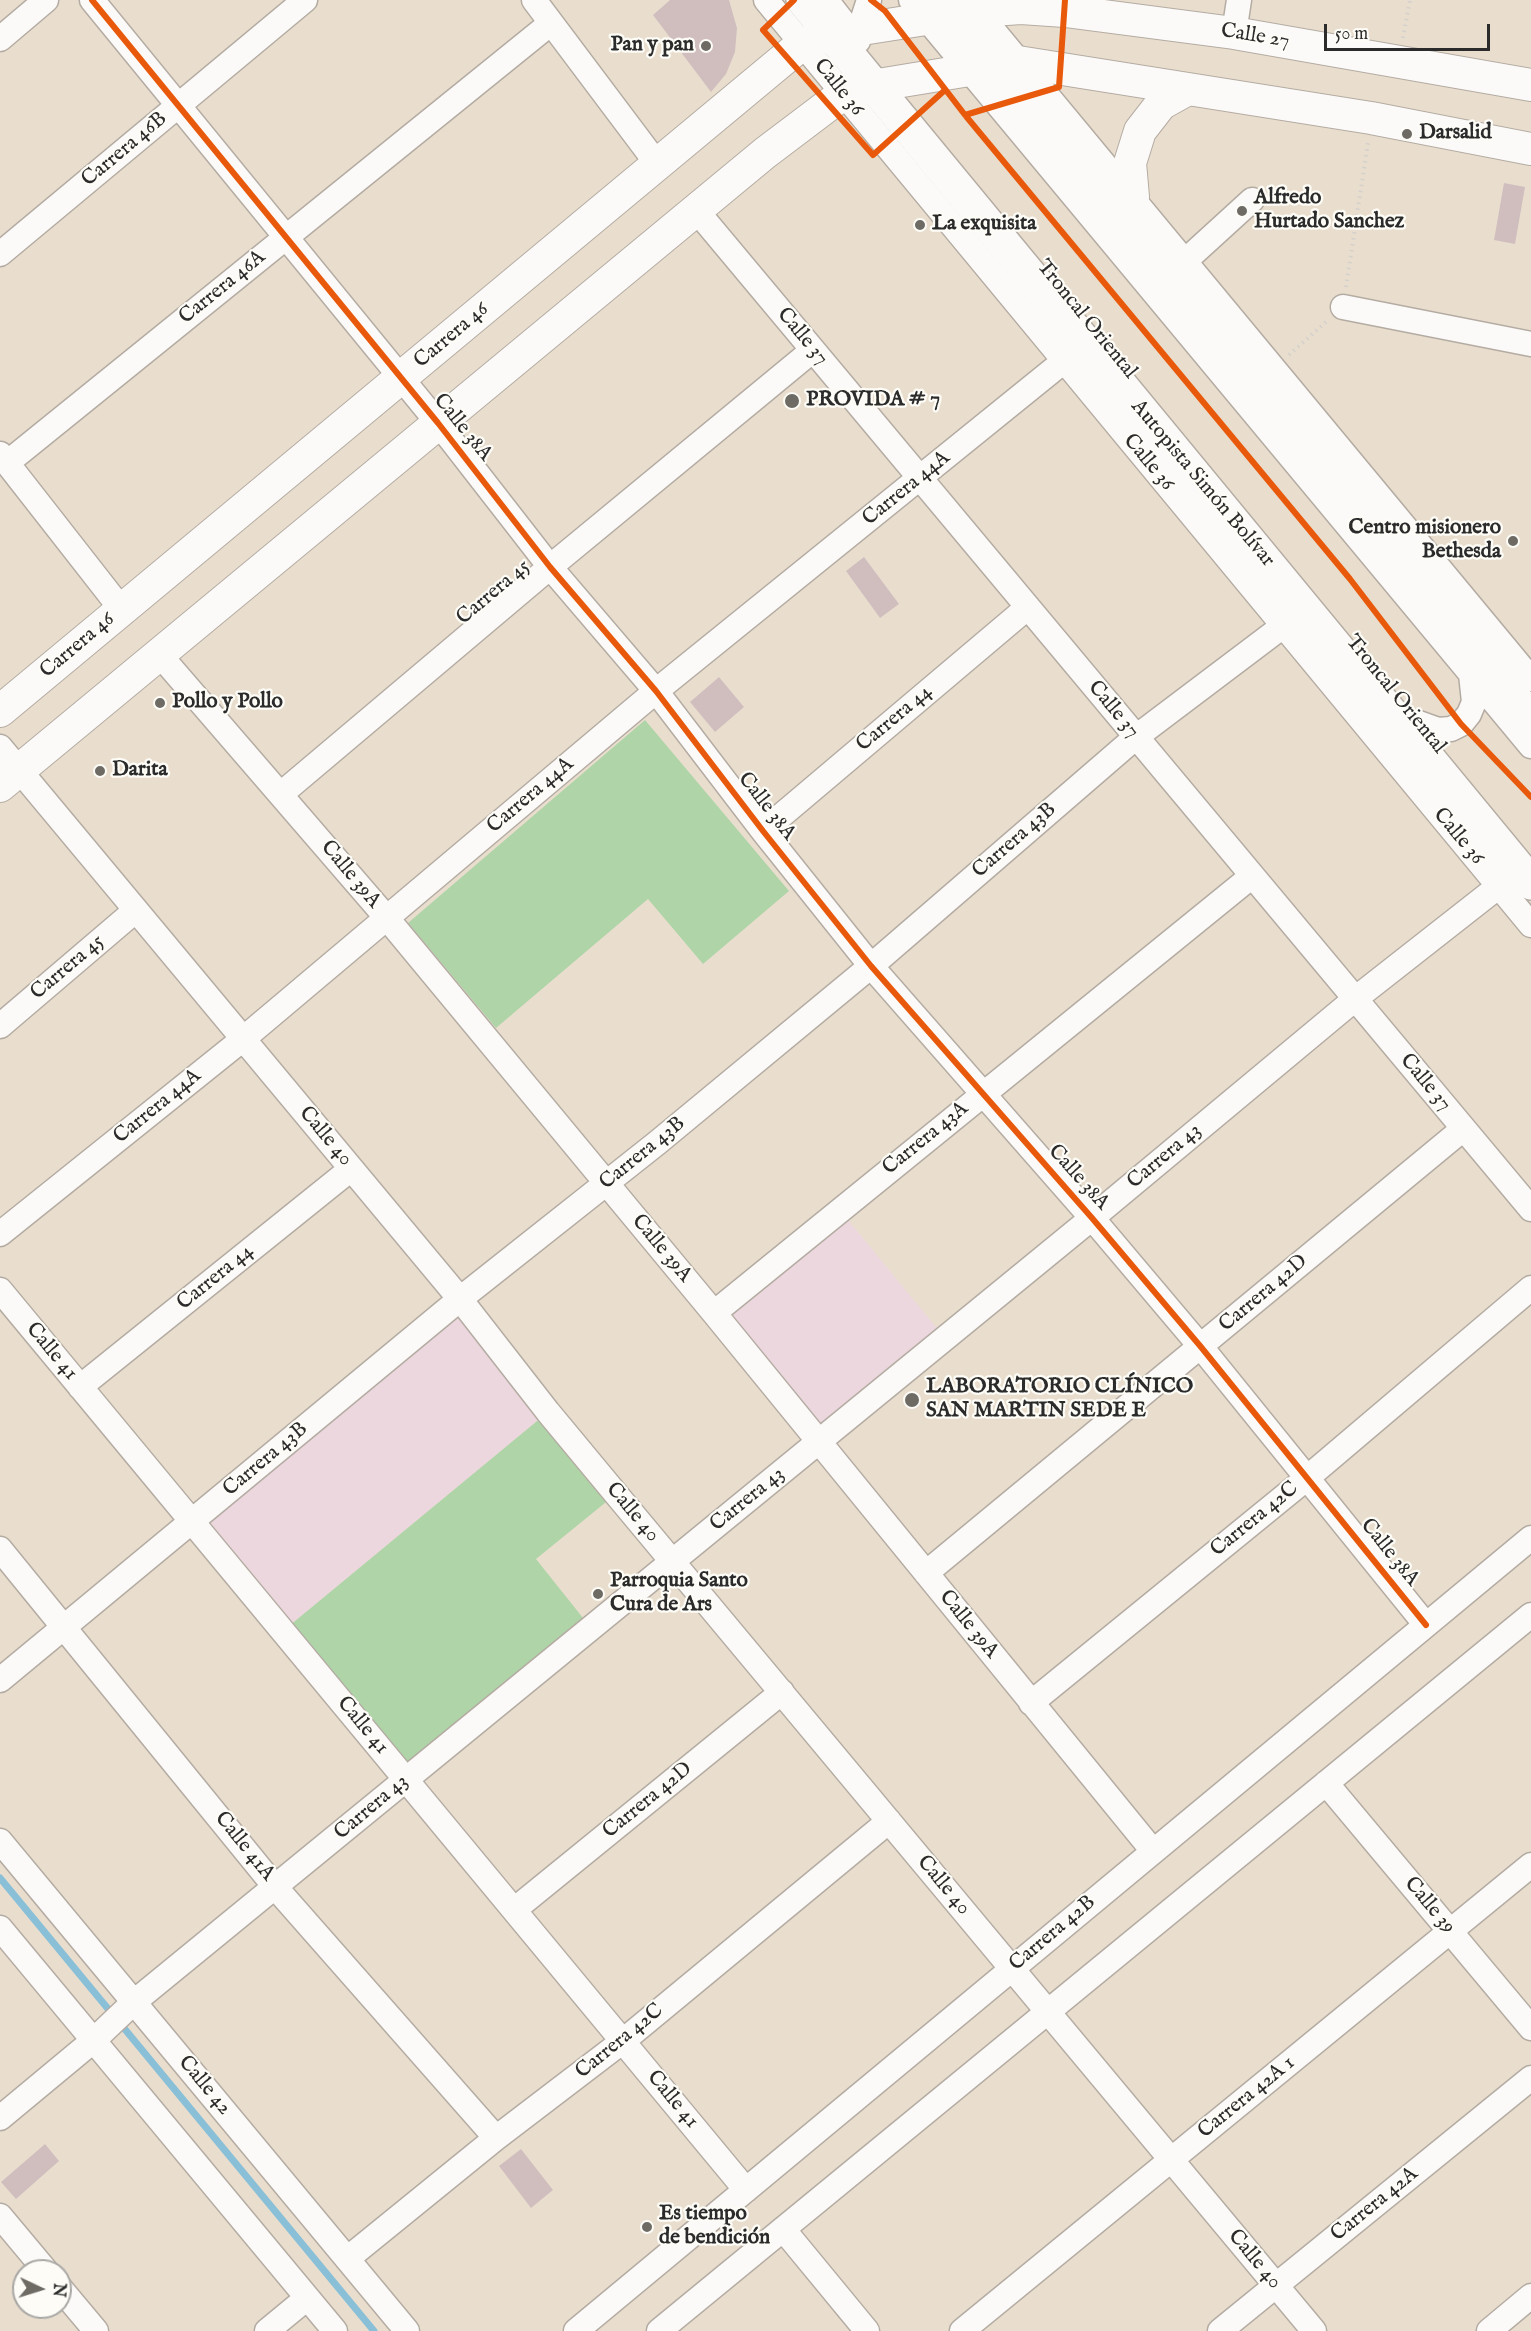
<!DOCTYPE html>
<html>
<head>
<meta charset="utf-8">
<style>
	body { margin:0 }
	#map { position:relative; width:1531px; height:2331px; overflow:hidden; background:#e9dece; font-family:"IM FELL English",serif }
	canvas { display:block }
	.north { position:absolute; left:12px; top:2259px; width:60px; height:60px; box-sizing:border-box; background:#fdfcf7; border:2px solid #a9a8a5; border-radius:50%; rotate:94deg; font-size:16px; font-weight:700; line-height:24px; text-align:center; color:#2b2b2b }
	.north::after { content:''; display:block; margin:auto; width:21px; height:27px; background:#6e6a64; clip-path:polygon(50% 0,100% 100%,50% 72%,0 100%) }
	.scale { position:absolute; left:1324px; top:24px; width:166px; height:27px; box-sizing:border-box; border:3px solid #2b2b2b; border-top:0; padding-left:8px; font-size:18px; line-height:21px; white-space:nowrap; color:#2b2b2b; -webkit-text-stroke:4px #fdfcf7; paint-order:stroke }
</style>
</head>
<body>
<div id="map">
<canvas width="1531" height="2331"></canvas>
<div class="north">N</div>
<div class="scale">50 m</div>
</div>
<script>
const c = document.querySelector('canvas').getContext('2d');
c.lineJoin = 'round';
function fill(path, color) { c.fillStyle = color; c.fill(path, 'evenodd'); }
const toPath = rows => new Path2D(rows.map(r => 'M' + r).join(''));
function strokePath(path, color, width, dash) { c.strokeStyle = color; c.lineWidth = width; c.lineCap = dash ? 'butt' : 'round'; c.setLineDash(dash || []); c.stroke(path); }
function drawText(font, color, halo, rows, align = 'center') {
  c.font = font + ' "IM FELL English",serif'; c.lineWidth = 4.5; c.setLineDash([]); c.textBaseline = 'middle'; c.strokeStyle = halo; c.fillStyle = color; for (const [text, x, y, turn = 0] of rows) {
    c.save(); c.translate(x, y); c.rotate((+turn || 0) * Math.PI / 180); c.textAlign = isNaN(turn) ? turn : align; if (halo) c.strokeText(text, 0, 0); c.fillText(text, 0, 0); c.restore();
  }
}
fill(toPath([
	[839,1209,945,1338,819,1442,714,1313],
	[460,1299,548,1412,283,1631,192,1522]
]), '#ebd7dd');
fill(toPath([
	[645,720,789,891,703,964,648,899,496,1028,408,923],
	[548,1412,616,1494,536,1559,591,1628,406,1780,283,1631]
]), '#afd4a8');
strokePath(toPath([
	[0,1878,374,2331]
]), '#89bfd7', 7);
fill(toPath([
	[670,0,729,0,737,28,735,52,726,74,711,92,653,15],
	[1504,183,1525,187,1515,244,1494,240],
	[864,557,899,604,880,618,846,571],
	[719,677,744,707,715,732,690,702],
	[45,2144,59,2161,16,2199,1,2182],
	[521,2149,553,2190,531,2208,499,2166]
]), '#d0bebf');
const minor = toPath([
	[92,0,438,423,550,567,656,691,763,831,871,966,1092,1218,1201,1347,1426,1625],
	[534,0,658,165],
	[766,0,1531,925],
	[826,0,858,41],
	[911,0,1531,746],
	[968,0,1531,679],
	[1234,33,1239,0],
	[0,39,46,0],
	[855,43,869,0],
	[696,210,1531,1209],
	[0,254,305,0],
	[1184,262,1252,200],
	[1343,307,1531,344],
	[0,454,122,610],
	[7,463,551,23],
	[159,654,386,917,714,1313,1153,1851],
	[1416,722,1438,730,1451,729,1461,724,1469,714,1474,702,1471,674],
	[0,747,460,1299,548,1412,616,1494,1314,2331],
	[281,794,550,567,813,350],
	[763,831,1028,607],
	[0,1026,136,910],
	[0,1234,243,1039,656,691,1064,361],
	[0,1290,746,2190],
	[714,1313,1252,876],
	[80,1387,351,1169],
	[0,1549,276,1888,496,2138],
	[926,1573,1463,1129],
	[0,1680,460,1299,657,1143,871,966,1136,737,1283,626],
	[1031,1703,1307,1478,1531,1288],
	[1326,1783,1531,2028],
	[0,1841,407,2331],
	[514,1910,782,1692],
	[0,1928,335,2331],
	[0,2118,94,2040,134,2002,1092,1218,1355,999,1499,886],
	[0,2216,46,2271],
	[783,2229,867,2331],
	[347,2259,496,2138,623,2041,889,1821],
	[60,2288,96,2331],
	[267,2331,307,2298],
	[576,2331,1531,1538],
	[659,2331,1531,1615],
	[962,2331,1531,1865],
	[1220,2331,1531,2078],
	[1489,2331,1531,2296]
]);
const major = toPath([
	[1133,197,1130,163,1140,131,1161,104,1188,89],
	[0,711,802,44,830,34,977,11,1021,8,1065,11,1234,33,1531,85],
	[0,786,765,153,843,94,872,86,1018,62,1371,118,1531,149]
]);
const highway = toPath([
	[803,0,1531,883],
	[935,0,1531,718]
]);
strokePath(minor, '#b4aca3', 27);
strokePath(major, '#b4aca3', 34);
strokePath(highway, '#b4aca3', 36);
strokePath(toPath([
	[1403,38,1410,0],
	[1346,287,1368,143],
	[1289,355,1328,320]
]), '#d4d0cc', 4, [1.5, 4.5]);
strokePath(minor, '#fcfaf8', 24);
strokePath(major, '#fcfaf8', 32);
strokePath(highway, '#fcfaf8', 33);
strokePath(toPath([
	[92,0,438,423,550,567,656,691,763,831,871,966,1092,1218,1201,1347,1426,1625],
	[794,0,763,30,873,155,945,90],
	[871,0,885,11,965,115,1350,579,1461,724,1531,797],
	[965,115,1059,87,1065,0]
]), '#e8590c', 6);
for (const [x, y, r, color] of [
	[706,46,6,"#6e6a64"],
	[1407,134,6,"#6e6a64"],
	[1242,211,6,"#6e6a64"],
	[920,225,6,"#6e6a64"],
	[792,401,8,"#6e6a64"],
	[1513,541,6,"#6e6a64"],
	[160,703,6,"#6e6a64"],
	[100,771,6,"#6e6a64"],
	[912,1400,8,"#6e6a64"],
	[598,1594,6,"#6e6a64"],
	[647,2227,6,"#6e6a64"]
]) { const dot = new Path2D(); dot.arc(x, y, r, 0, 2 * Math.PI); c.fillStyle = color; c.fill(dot); strokePath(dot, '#fdfcf7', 2); }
drawText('21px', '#2b2b2b', '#fdfcf7', [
	["Calle 27",1255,37,9],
	["Calle 36",838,88,51],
	["Carrera 46B",125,150,-40],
	["Carrera 46A",223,288,-39],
	["Troncal Oriental",1086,320,51],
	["Carrera 46",452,336,-40],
	["Calle 37",802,337,50],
	["Calle 38A",462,428,51],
	["Calle 36",1148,463,50],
	["Autopista Simón Bolívar",1202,484,50],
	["Carrera 44A",907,489,-39],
	["Carrera 45",494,593,-40],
	["Carrera 46",78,646,-40],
	["Troncal Oriental",1395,695,51],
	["Calle 37",1113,710,50],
	["Carrera 44",895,719,-40],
	["Carrera 44A",531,796,-40],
	["Calle 38A",766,807,52],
	["Calle 36",1458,837,50],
	["Carrera 43B",1015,841,-41],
	["Calle 39A",350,875,50],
	["Carrera 45",68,968,-40],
	["Calle 37",1425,1083,50],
	["Carrera 44A",158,1107,-39],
	["Calle 40",325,1137,50],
	["Carrera 43A",926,1139,-39],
	["Carrera 43B",643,1154,-39],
	["Carrera 43",1165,1157,-40],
	["Calle 38A",1078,1178,48],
	["Calle 39A",661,1249,50],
	["Carrera 44",216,1278,-39],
	["Carrera 42D",1264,1294,-40],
	["Calle 41",51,1352,50],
	["Carrera 43B",266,1460,-40],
	["Carrera 43",748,1500,-39],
	["Calle 40",632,1513,50],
	["Carrera 42C",1255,1520,-39],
	["Calle 38A",1389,1553,51],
	["Calle 39A",968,1625,51],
	["Calle 41",362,1726,50],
	["Carrera 42D",648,1801,-39],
	["Carrera 43",372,1808,-40],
	["Calle 41A",244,1847,51],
	["Calle 40",943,1886,50],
	["Calle 39",1429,1906,50],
	["Carrera 42B",1053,1934,-40],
	["Carrera 42C",620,2042,-39],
	["Calle 42",204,2086,50],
	["Carrera 42A 1",1247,2098,-39],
	["Calle 41",672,2100,50],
	["Carrera 42A",1375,2205,-39],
	["Calle 40",1254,2260,50]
]);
drawText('bold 21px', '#2b2b2b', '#fdfcf7', [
	["Pan y pan",694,46,"right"],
	["Darsalid",1419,134],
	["Alfredo",1254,199],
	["Hurtado Sanchez",1254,223],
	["La exquisita",932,225],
	["PROVIDA # 7",806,401],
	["Centro misionero",1501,529,"right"],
	["Bethesda",1501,553,"right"],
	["Pollo y Pollo",172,703],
	["Darita",112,771],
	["LABORATORIO CLÍNICO",926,1388],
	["SAN MARTIN SEDE E",926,1412],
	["Parroquia Santo",610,1582],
	["Cura de Ars",610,1606],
	["Es tiempo",659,2215],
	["de bendición",659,2239]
], 'left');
</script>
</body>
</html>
